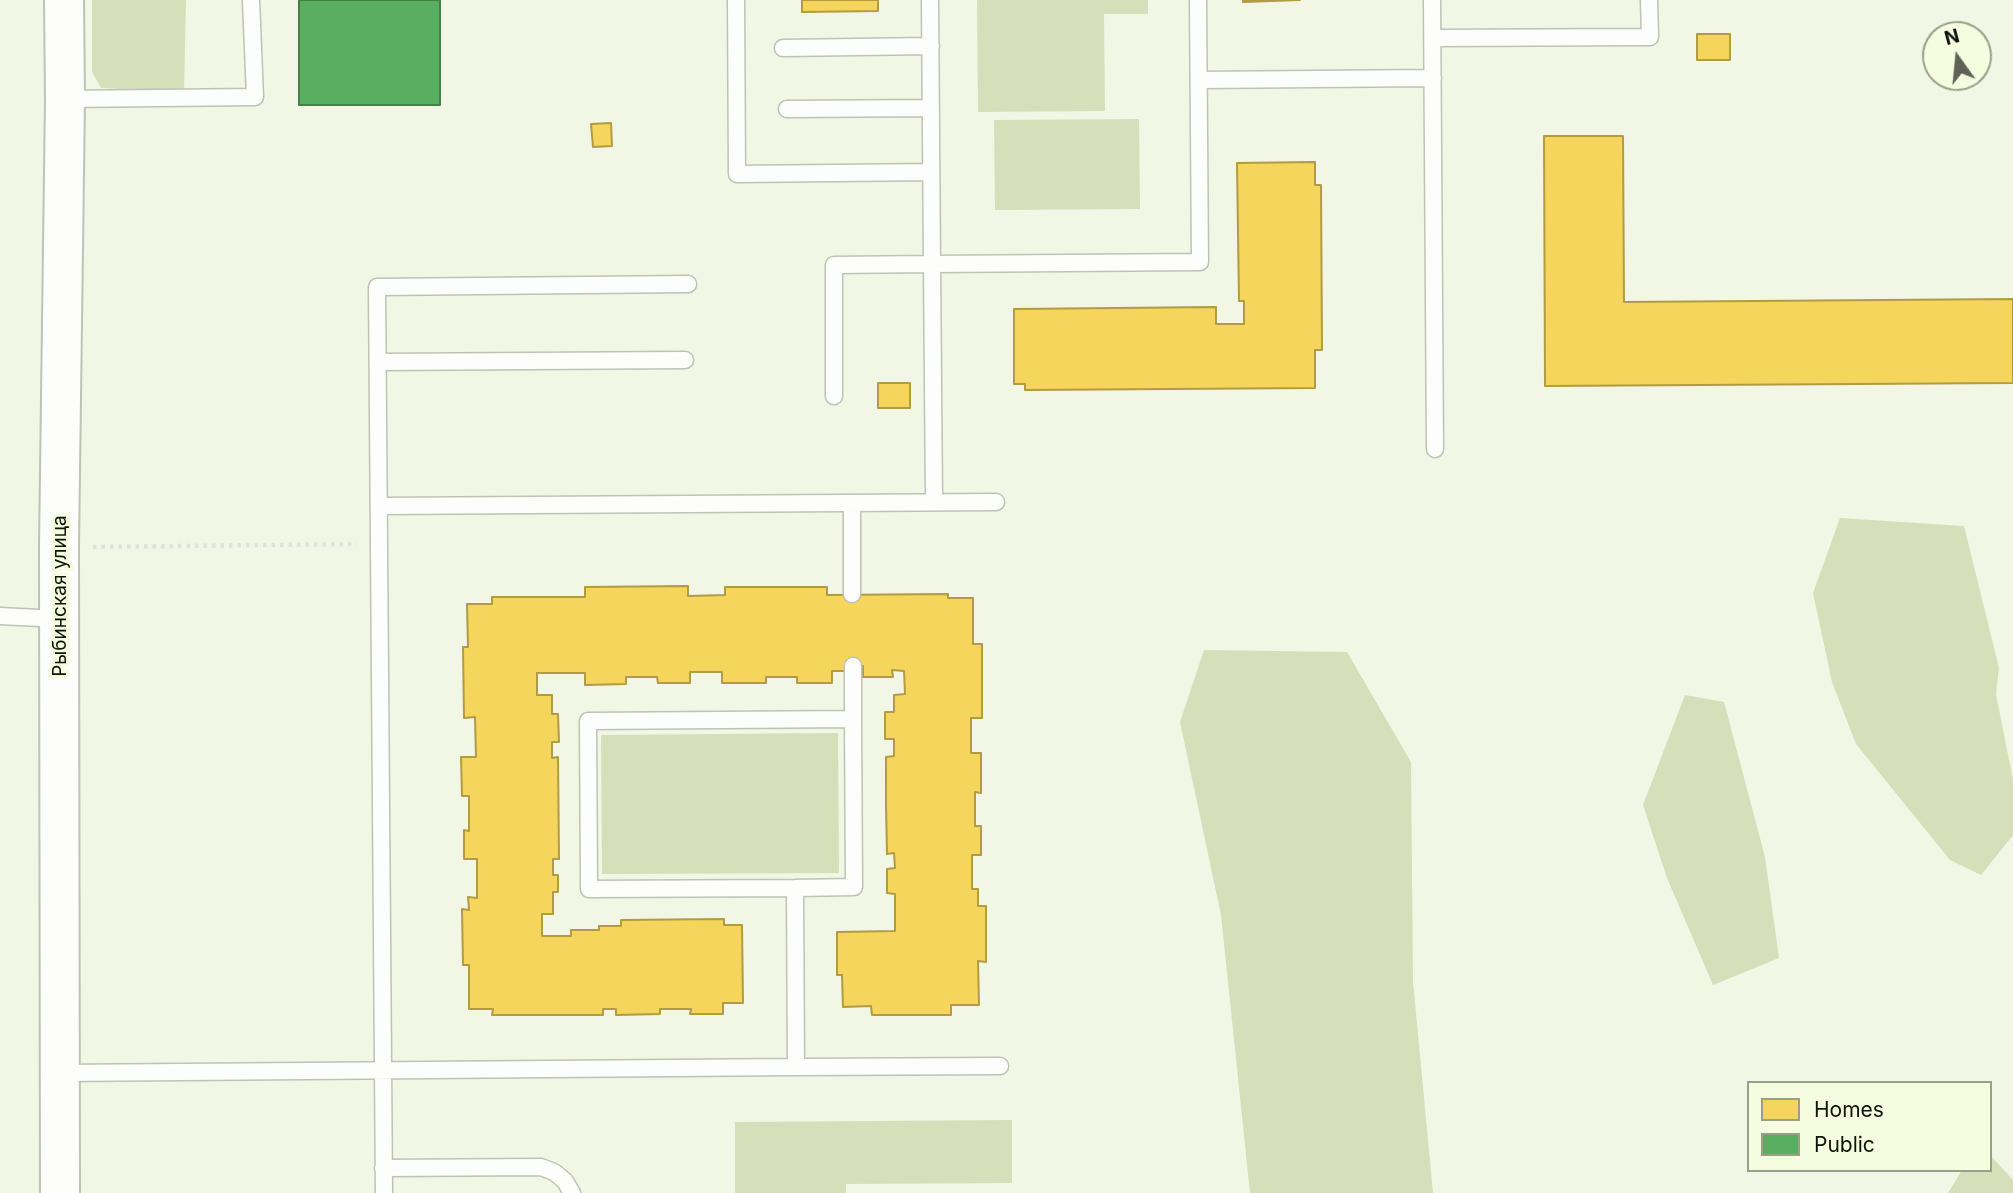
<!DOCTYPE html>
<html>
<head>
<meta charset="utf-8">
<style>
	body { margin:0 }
	#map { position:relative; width:2013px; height:1193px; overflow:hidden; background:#f2f6e5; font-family:Inter,sans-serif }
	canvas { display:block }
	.legend { position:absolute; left:1747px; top:1081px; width:245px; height:91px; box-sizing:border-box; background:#f5fcdf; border:2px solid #9a9f89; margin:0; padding:9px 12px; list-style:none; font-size:21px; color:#111309 }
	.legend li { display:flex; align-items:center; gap:14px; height:35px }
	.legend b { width:35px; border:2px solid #9a9f89 }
	.north { position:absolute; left:1922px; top:21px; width:70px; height:70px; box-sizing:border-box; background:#f5fcdf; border:2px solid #9a9f89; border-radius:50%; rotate:345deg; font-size:19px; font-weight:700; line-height:28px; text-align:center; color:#111309 }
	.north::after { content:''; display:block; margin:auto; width:24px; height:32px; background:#606256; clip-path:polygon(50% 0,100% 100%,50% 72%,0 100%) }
</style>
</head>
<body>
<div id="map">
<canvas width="2013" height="1193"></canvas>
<ul class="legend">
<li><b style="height:19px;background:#f6d55c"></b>Homes</li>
<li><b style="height:19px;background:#5aae61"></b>Public</li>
</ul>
<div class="north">N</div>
</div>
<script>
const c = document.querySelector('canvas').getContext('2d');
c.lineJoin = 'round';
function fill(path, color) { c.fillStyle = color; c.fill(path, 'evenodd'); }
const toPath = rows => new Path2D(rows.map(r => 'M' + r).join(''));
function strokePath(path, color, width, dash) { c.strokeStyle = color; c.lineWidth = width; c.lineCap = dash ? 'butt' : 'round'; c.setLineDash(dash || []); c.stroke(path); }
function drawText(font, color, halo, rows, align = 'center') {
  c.font = font + ' Inter,sans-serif'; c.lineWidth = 7; c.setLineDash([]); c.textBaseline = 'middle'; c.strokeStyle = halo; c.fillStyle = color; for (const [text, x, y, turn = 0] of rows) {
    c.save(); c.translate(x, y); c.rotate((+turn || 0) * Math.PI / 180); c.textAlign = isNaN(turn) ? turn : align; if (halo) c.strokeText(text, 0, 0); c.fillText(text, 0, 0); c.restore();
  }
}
fill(toPath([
	[92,0,186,0,184,92,101,88,92,72],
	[977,0,1148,0,1148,14,1104,14,1105,111,978,112],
	[1139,119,1140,209,995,210,994,120],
	[1840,518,1964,526,1999,668,1996,694,2013,780,2013,835,1981,875,1950,860,1856,744,1832,682,1813,593],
	[1204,650,1347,652,1411,762,1413,981,1433,1193,1250,1193,1221,915,1180,722],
	[1685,695,1724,702,1765,857,1779,958,1713,985,1667,878,1643,805],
	[838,733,839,873,602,874,601,735],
	[1012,1120,1012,1183,846,1184,846,1193,735,1193,735,1122],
	[1990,1155,2013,1180,2013,1193,1948,1193,1962,1170,1990,1170]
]), '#d6dfb9');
const homes = toPath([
	[802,0,878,0,878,11,802,12,802,0],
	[1243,0,1300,0,1243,2,1243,0],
	[1697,34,1730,34,1730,60,1697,60,1697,34],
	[611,123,612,146,593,147,591,124,611,123],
	[1544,136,1623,136,1624,302,2013,299,2013,383,1545,386,1544,136],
	[1315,162,1315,185,1321,185,1322,350,1315,350,1315,388,1025,390,1025,384,1014,384,1014,309,1216,307,1216,324,1244,324,1244,301,1239,301,1237,163,1315,162],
	[878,383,910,383,910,408,878,408,878,383],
	[688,586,688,596,725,595,725,587,827,587,827,595,948,594,948,598,973,598,973,644,982,644,982,718,971,718,971,753,981,753,981,793,975,792,975,826,981,826,981,855,972,855,972,889,978,889,978,906,986,906,986,962,978,961,979,1005,951,1005,951,1015,872,1015,871,1006,843,1007,842,975,837,975,837,932,895,931,895,894,887,893,887,869,895,868,894,853,887,854,886,805,886,757,894,756,894,739,885,739,885,712,894,712,894,695,905,694,904,671,892,670,893,677,863,677,863,666,853,666,847,671,832,671,832,683,797,683,797,677,766,677,766,683,722,683,722,672,690,672,690,683,658,683,657,677,626,677,626,684,585,685,585,673,537,673,537,695,552,695,552,714,558,714,559,742,552,742,552,758,558,757,559,859,553,859,553,875,558,875,558,892,553,892,553,914,542,914,542,936,571,936,571,930,599,930,599,926,621,926,621,920,724,919,724,925,742,925,743,1003,723,1003,723,1014,690,1014,691,1009,660,1009,660,1014,616,1015,616,1009,603,1009,603,1015,492,1015,493,1009,469,1009,469,965,463,965,462,909,469,910,468,897,477,898,477,859,464,859,464,830,469,831,469,796,462,796,461,757,476,757,475,717,464,718,463,647,468,647,467,604,492,604,492,597,585,597,585,587,688,586]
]);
fill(homes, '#f6d55c');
strokePath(homes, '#b19b43', 2);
const public = toPath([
	[299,0,440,0,440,105,299,105,299,0]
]);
fill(public, '#5aae61');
strokePath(public, '#448047', 2);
const service = toPath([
	[736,0,737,174,931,172],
	[1432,0,1435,449],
	[1433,38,1650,37,1649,0],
	[783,48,931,46],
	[1199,80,1433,78],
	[65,99,255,97,251,0],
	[787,109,931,108],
	[378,362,685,360],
	[834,396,834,265,932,264,930,0],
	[934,502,932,264,1200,262,1198,0],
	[852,503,852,594],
	[379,506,996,502],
	[0,616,59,619],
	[853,666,853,719],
	[796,1067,1000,1066],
	[60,1073,796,1067,795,888,589,889,588,721,853,719,854,887,795,888],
	[383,1168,541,1167,554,1172,565,1181,572,1193],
	[384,1193,377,287,688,284]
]);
const secondary = toPath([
	[60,1193,59,547,65,99,64,0]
]);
strokePath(service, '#bfc2b6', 19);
strokePath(secondary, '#bfc2b6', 42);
strokePath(toPath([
	[93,547,357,544]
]), '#e0e2dc', 4.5, [3.5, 5]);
strokePath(service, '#fdfefb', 16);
strokePath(secondary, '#fdfefb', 38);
drawText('19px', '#111309', '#f5fcdf', [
	["Рыбинская улица",60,596,-90]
]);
</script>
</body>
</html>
